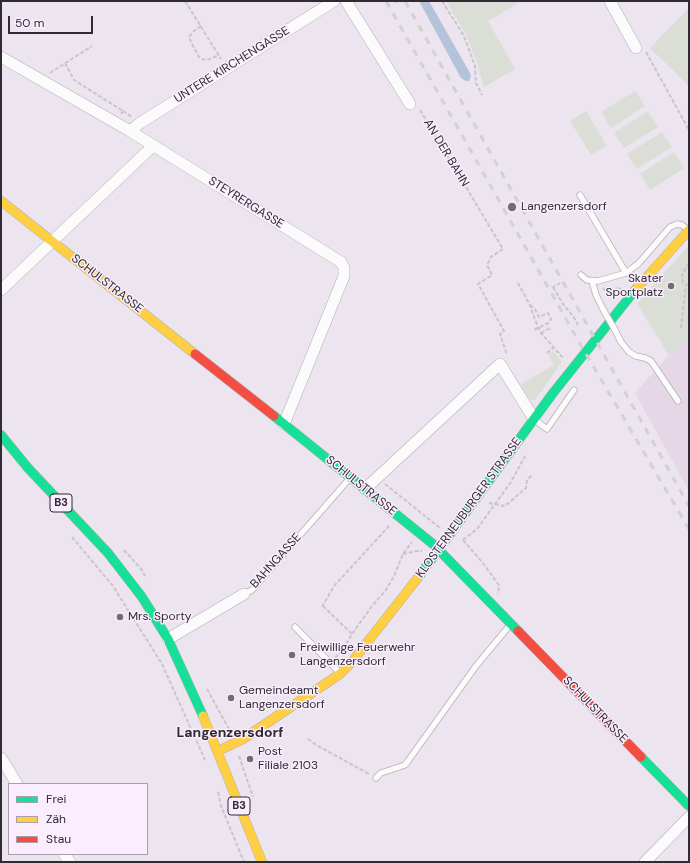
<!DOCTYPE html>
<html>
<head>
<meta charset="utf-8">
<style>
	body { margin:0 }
	#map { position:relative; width:690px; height:863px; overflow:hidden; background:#ece4ee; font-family:"DM Sans",sans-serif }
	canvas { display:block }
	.frame { position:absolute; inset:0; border:2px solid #302a32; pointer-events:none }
	.legend { position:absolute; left:8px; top:783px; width:140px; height:72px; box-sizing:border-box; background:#faedfd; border:1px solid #a99fac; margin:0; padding:5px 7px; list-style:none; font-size:12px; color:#302a32 }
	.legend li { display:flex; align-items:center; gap:8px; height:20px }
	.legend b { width:20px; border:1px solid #a99fac }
	.scale { position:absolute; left:8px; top:16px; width:85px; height:18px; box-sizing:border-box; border:2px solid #302a32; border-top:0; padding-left:5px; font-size:12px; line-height:14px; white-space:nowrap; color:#302a32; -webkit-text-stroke:3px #faedfd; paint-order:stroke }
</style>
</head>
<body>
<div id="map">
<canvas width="690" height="863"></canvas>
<div class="frame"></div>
<ul class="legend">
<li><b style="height:5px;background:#16e098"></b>Frei</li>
<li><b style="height:5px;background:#ffcf43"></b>Zäh</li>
<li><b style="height:5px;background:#f24e42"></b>Stau</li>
</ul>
<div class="scale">50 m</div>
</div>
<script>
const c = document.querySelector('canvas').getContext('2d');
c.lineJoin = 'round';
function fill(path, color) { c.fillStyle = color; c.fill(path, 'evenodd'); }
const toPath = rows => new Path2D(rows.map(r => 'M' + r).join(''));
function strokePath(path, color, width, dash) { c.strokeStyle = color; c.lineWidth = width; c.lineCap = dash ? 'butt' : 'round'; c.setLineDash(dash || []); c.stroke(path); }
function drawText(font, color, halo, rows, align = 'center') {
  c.font = font + ' "DM Sans",sans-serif'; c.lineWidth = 3; c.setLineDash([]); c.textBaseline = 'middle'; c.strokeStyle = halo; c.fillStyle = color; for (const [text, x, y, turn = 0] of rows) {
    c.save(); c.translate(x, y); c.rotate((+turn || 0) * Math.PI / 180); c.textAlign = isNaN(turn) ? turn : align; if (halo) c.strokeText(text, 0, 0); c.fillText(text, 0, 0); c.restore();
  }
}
fill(toPath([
	[689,340,689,491,635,393,669,355]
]), '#e5d7e6');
fill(toPath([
	[446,1,522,1,488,21,515,69,484,87,477,62,465,33],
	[689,8,689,86,650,48],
	[635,91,645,106,611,128,601,112],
	[586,111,607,146,591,155,570,121],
	[648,111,658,127,624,148,614,133],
	[662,132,672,147,637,169,627,154],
	[674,152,684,168,650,190,640,174],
	[689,245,689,340,669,355,637,304],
	[553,351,562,362,535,400,532,400,529,399,521,384,554,365,548,354]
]), '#daded7');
fill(toPath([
	[419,1,429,1,470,73,471,76,469,81,466,81,461,78]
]), '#b4c2da');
const lane = toPath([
	[580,195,626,273],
	[581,275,587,280,598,281,626,273,639,263,670,227,677,224,682,225,688,230],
	[592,281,596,295,604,311],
	[615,330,621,342,629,352,636,356,645,358,651,361,678,401],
	[535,420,547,429,574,390],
	[244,594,252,590,350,478],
	[295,627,340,673],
	[376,778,381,773,405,765,408,761,476,666,510,625]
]);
const street = toPath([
	[346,1,410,104],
	[610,1,636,48],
	[1,57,130,131,341,262,344,268,344,276,284,424],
	[130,131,140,123,334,1],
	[1,290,153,146],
	[365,489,500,364,534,419],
	[168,639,244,594],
	[1,758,17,784],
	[64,854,70,862],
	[645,862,689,817]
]);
const fast = toPath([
	[274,416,433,544,518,631],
	[1,435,28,468,108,553,142,597,168,639,203,716],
	[420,575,553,393,636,289],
	[641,757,689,806]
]);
const slow = toPath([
	[1,201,195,354],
	[636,289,689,230],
	[203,716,262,862],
	[218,751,243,739,340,674,351,663,420,575]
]);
const jam = toPath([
	[195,354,274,416],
	[518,631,641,757]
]);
strokePath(lane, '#b4aeb5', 7);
strokePath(street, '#b4aeb5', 12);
strokePath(fast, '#b4aeb5', 10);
strokePath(slow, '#b4aeb5', 10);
strokePath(jam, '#b4aeb5', 10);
strokePath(toPath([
	[185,1,221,59],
	[396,1,397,3],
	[442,1,464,36,475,66,476,83,482,95],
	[201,26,194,31,189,37,190,40,199,57,202,59,206,60,210,59,219,55],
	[646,52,689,130],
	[65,63,74,80,123,111,121,114],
	[50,73,92,46],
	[420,110,503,249,491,257,487,265,492,275,478,284,504,331,500,334,507,355],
	[123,111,132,117],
	[689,251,689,264],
	[689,263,682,275,683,283,689,285],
	[518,283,530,305,535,320,541,333,564,359],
	[553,287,563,304,573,316,578,325],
	[552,288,560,283],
	[603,288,611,296,618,287,621,289],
	[530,305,535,309,539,317,548,313,551,319,548,323,534,330],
	[681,328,686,285],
	[541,333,550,328,551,330],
	[547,353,553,348],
	[385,484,440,528],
	[489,503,505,506,526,488,527,480,532,475],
	[72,537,113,586,162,664,205,760],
	[463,540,477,529,495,504,511,482,525,456],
	[463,540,482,562,499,585,498,594],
	[124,550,142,570,145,576],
	[403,554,416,551,422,551],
	[323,606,352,634],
	[322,607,334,586,390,525],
	[335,658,344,648,352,634,372,606,386,590,395,574,403,554,412,542],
	[207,689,230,731],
	[308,739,318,746,369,774],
	[239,756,253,797],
	[218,792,221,806,244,862]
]), '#c9c5ca', 2, [4, 2]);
strokePath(lane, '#fcfbfc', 5.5);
strokePath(street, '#fcfbfc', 11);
strokePath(fast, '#16e098', 9);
strokePath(slow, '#ffcf43', 9);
strokePath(jam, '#f24e42', 9);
strokePath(toPath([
	[386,1,579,342,689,529],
	[405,1,689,506]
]), '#d3d1d4', 3, [7, 7]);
const laneBridge = toPath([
	[604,311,615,330]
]);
strokePath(laneBridge, '#b4aeb5', 7, []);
strokePath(laneBridge, '#fcfbfc', 5.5);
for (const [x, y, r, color] of [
	[512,207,5,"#726b74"],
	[671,286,4,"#726b74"],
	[120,617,4,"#726b74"],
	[292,655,4,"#726b74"],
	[231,698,4,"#726b74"],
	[250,759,4,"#726b74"]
]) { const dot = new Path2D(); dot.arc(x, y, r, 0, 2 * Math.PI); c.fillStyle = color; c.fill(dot); strokePath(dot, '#faedfd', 1.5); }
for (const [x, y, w] of [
	[61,503,22],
	[239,806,22]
]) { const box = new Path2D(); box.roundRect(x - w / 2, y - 9, w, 18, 3); c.fillStyle = '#faedfd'; c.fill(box); strokePath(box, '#302a32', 1); }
drawText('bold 11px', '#302a32', null, [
	["B3",61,503],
	["B3",239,806]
]);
drawText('12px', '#302a32', '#faedfd', [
	["UNTERE KIRCHENGASSE",232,65,-32],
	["AN DER BAHN",446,153,59],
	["STEYRERGASSE",246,203,32],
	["SCHULSTRASSE",107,284,38],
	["SCHULSTRASSE",361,486,39],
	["KLOSTERNEUBURGER STRASSE",469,508,-54],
	["BAHNGASSE",276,561,-48],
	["SCHULSTRASSE",595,710,46]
]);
drawText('12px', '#302a32', '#faedfd', [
	["Langenzersdorf",521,207],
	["Skater",663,279,"right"],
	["Sportplatz",663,293,"right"],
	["Mrs. Sporty",128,617],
	["Freiwillige Feuerwehr",300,648],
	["Langenzersdorf",300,662],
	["Gemeindeamt",239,691],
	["Langenzersdorf",239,705],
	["Post",258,752],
	["Filiale 2103",258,766]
], 'left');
drawText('bold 14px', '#302a32', '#faedfd', [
	["Langenzersdorf",230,733]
]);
</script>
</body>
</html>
